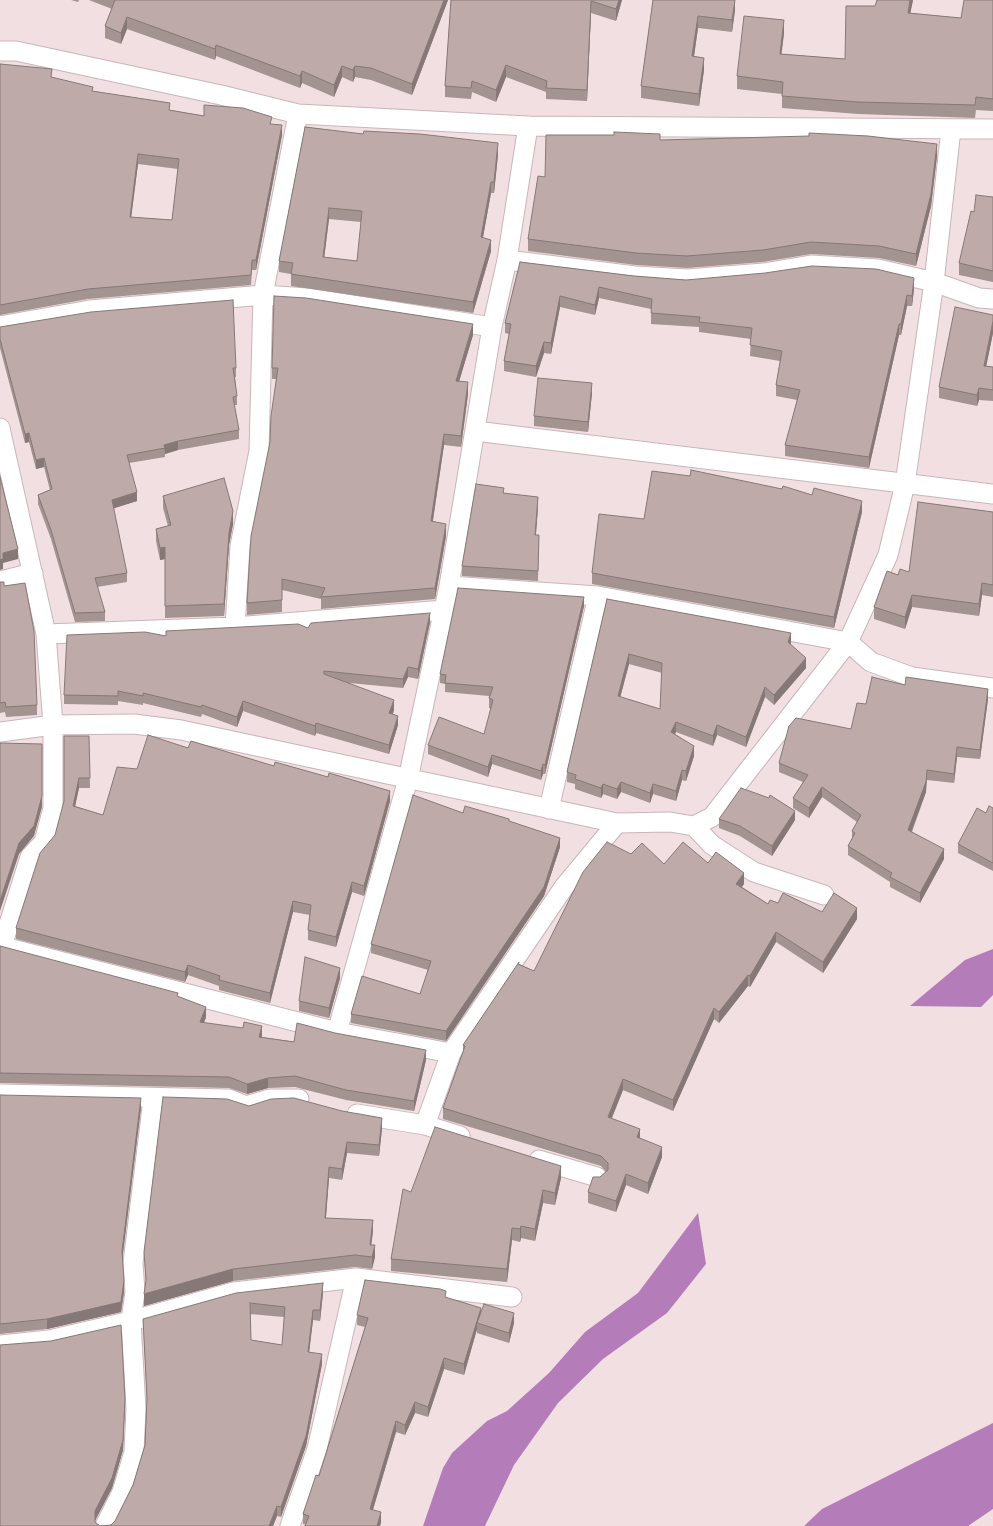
<!DOCTYPE html>
<html>
<head>
<meta charset="utf-8">
<style>
	body { margin:0 }
	canvas { display:block; background:#f2dfe2 }
</style>
</head>
<body>
<canvas width="993" height="1526"></canvas>
<script>
const c = document.querySelector('canvas').getContext('2d');
c.lineJoin = 'round';
function fill(path, color) { c.fillStyle = color; c.fill(path, 'evenodd'); }
const toPath = rows => new Path2D(rows.map(r => 'M' + r).join(''));
function strokePath(path, color, width, dash) { c.strokeStyle = color; c.lineWidth = width; c.lineCap = dash ? 'butt' : 'round'; c.setLineDash(dash || []); c.stroke(path); }
fill(toPath([
	[993,949,993,995,981,1007,910,1006,965,960],
	[698,1213,706,1264,667,1313,603,1359,558,1403,514,1465,485,1526,423,1526,443,1468,452,1453,487,1421,507,1411,549,1373,585,1332,638,1293],
	[993,1423,993,1509,968,1526,804,1526,822,1509]
]), '#b47dba');
const minor = toPath([
	[0,51,16,51,221,95,298,114,528,126,993,129],
	[507,260,635,276,687,279,764,273,811,265,878,269,934,282,979,298,993,299],
	[0,326,90,310,263,295,307,298,492,327],
	[0,428,46,634,53,725,53,808,44,842,30,857,2,946],
	[475,431,993,494],
	[0,581,33,573],
	[449,586,598,596,848,642,871,662,912,677,993,688],
	[235,627,240,546,259,451,263,295,298,114],
	[46,634,235,627,444,610],
	[0,732,53,725,134,724,181,730,617,823,670,822,694,826,712,817,848,642,888,555,905,484,934,282,951,129],
	[549,809,598,596],
	[694,826,712,845,754,872,824,895],
	[0,946,337,1032,451,1053],
	[337,1032,408,779,449,586,492,327,507,260,528,126],
	[0,1094,229,1099,246,1106,269,1099,299,1099],
	[357,1114,425,1125,460,1136],
	[425,1125,451,1053,564,887,617,823],
	[539,1160,597,1177],
	[0,1345,49,1340,131,1321,234,1292,356,1278,512,1297],
	[105,1526,122,1492,134,1452,136,1409,131,1321,135,1292,133,1263,153,1099],
	[290,1526,317,1449,356,1278]
]);
strokePath(minor, '#c9b6b9', 21);
strokePath(minor, '#fff', 19);
fill(toPath([
	[71,0,79,0,78,2],
	[89,0,448,0,412,95,371,80,355,77,353,82,342,77,334,97,302,83,300,88,216,56,215,60,127,29,121,44,105,38,105,26,112,9],
	[451,0,622,0,616,21,591,13,587,101,546,99,546,92,506,77,496,102,472,92,471,99,445,97,445,86],
	[653,0,735,10,732,32,698,28,694,57,704,70,699,106,641,98,641,86],
	[877,0,913,0,910,13,961,18,993,0,993,111,976,110,975,118,858,114,782,108,782,94,737,89,737,76,784,33,781,54,845,59,875,6],
	[0,64,52,77,93,91,170,110,204,116,272,124,282,135,256,270,252,270,251,285,88,299,0,315],
	[138,164,178,169,172,220,131,217],
	[305,127,498,155,494,193,491,193,483,237,491,251,473,313,291,286,291,274,279,272,279,261],
	[329,219,361,222,357,261,324,257],
	[614,135,660,140,937,156,931,206,916,266,879,258,811,254,763,262,687,268,636,265,528,251,528,239,545,177],
	[993,197,993,282,959,275,959,263,974,212],
	[520,262,634,276,686,280,914,289,912,306,907,306,901,335,899,335,869,468,785,456,785,445,797,400,776,396,776,385,780,361,750,356,751,339,699,332,699,327,651,324,651,309,599,298,595,315,560,307,551,354,544,353,536,377,504,371,504,361,509,334,505,333,505,323],
	[993,315,993,333,986,366,993,367,993,401,979,400,977,406,939,398,939,387],
	[0,327,236,368,236,377,235,377,237,396,237,405,234,405,239,430,239,439,178,450,165,454,165,457,129,463,137,501,113,508,127,573,127,582,97,587,105,612,105,621,75,622,51,539,38,504,38,495,50,490,44,467,36,469,29,442,25,443,0,348],
	[473,335,459,381,468,394,461,447,444,445,433,521,446,536,435,599,321,609,321,599,282,590,282,612,247,615,247,603,270,442,276,379,272,379,272,368],
	[592,393,588,432,534,426,534,416],
	[504,493,538,507,536,535,539,535,538,581,462,576,462,566],
	[163,496,233,524,229,545,224,616,165,618,165,559,160,560,156,541,156,529,168,526,163,508],
	[862,512,834,628,592,584,592,573],
	[993,512,993,597,982,595,979,616,912,607,905,629,874,619,874,607,898,575,909,572],
	[0,582,4,586,37,705,37,715,6,717,5,712,0,713],
	[607,599,791,643,790,645,806,668,774,705,765,697,746,747,717,735,713,746,676,732,675,734,694,756,686,781,682,780,676,801,653,794,650,803,621,792,617,799,603,794,601,798,575,789,575,784,567,782,567,772],
	[629,664,662,673,660,709,620,697],
	[584,606,545,774,543,774,541,780,492,764,488,777,428,754,428,745,484,734,491,709,489,708,489,696,445,692,445,684,440,683,440,674],
	[430,622,418,679,408,677,403,688,349,683,394,710,393,714,398,725,389,754,316,733,315,736,243,711,237,727,202,714,201,717,143,703,143,705,118,701,118,705,64,704,64,695,166,636],
	[905,685,988,699,980,759,957,757,954,783,927,780,926,792,912,832,944,859,920,903,890,887,890,882,848,855,848,846,852,839,852,831,857,822,822,797,809,818,793,808,793,798,803,782,779,772,779,763,851,729,866,704],
	[89,736,90,788,79,788,75,806,103,815,137,769,188,748,390,801,364,896,352,892,336,947,308,940,308,930,310,915,293,912,270,1003,219,990,219,986,188,975,185,982,16,939,16,928,55,835],
	[993,808,993,871,958,853,958,844,986,813],
	[463,813,509,822,560,847,544,896,446,1041,351,1023,351,1014,420,994,428,970,371,953,371,944],
	[719,819,795,820,772,856,740,836,719,828],
	[631,854,664,864,708,863,744,884,742,887,768,904,778,903,857,919,823,973,776,942,750,987,748,986,719,1023,714,1019,673,1111,623,1090,612,1118,640,1138,662,1157,648,1194,626,1185,616,1212,588,1203,588,1192,600,1177,606,1172,601,1166,443,1119,443,1108,463,1052,463,1045,519,964,534,971],
	[0,946,178,997,206,1017,204,1023,261,1037,426,1060,414,1111,346,1100,295,1087,268,1088,247,1094,229,1088,0,1083],
	[340,978,329,1018,299,1011,299,1001],
	[0,1095,141,1108,122,1258,124,1292,121,1312,47,1329,0,1334],
	[249,1106,342,1111,382,1129,379,1156,347,1153,342,1180,329,1178,326,1218,373,1231,371,1245,375,1257,372,1269,355,1267,233,1281,144,1306,146,1284,144,1252],
	[561,1178,555,1205,543,1203,535,1241,521,1238,520,1242,512,1240,507,1282,391,1271,391,1259,411,1192],
	[323,1293,320,1321,313,1320,309,1352,322,1364,306,1446,281,1517,277,1516,273,1526,0,1526,125,1409,123,1450,112,1488,95,1520,95,1522,100,1526,111,1525,115,1521,133,1485,145,1445,147,1403,143,1319],
	[250,1314,284,1317,282,1345,251,1340],
	[446,1298,481,1313,514,1323,509,1343,477,1333,477,1329,464,1375,444,1369,428,1417,415,1413,405,1435,396,1432,373,1510,381,1522,380,1526,305,1526,306,1525,303,1524,303,1514,319,1476,365,1327,357,1325,357,1315]
]), '#a39391');
fill(toPath([
	[444,0,448,0,412,95,412,84],
	[619,0,622,0,616,21,616,9],
	[735,0,735,10,732,32,732,20],
	[910,0,913,0,908,25,908,13],
	[591,1,591,13,587,101,587,90],
	[698,16,698,28,692,69,692,56],
	[127,17,127,29,121,44,121,33],
	[784,20,784,33,780,67,780,54],
	[216,45,216,56,215,60,215,49],
	[704,58,704,70,699,106,699,94],
	[506,65,506,77,496,102,496,90],
	[342,66,342,77,334,97,334,85],
	[355,66,355,77,353,82,353,70],
	[302,71,302,83,300,88,300,76],
	[282,125,282,135,256,270,256,260],
	[498,143,498,155,494,193,494,182],
	[937,144,937,156,931,206,916,266,916,254],
	[138,154,138,164,130,227,130,217],
	[491,182,491,193,481,248,481,237],
	[329,208,329,219,323,268,323,257],
	[491,240,491,251,473,313,473,302],
	[914,278,914,289,912,306,912,296],
	[599,287,599,298,595,315,595,305],
	[907,295,907,306,901,335,901,324],
	[560,296,560,307,551,354,551,343],
	[993,321,993,333,984,377,984,366],
	[473,324,473,335,456,392,456,381],
	[899,324,899,335,869,468,869,457],
	[544,342,544,353,536,377,536,366],
	[468,382,468,394,461,447,461,436],
	[592,383,592,393,588,432,588,422],
	[979,388,979,400,977,406,977,395],
	[29,433,29,442,25,443,25,434],
	[444,434,444,445,431,532,431,521],
	[178,441,178,450,165,454,164,445],
	[44,458,44,467,36,469,36,460],
	[137,492,137,501,112,509,112,500],
	[538,497,538,507,535,545,535,535],
	[862,501,862,512,834,628,834,617],
	[233,511,233,524,229,545,224,616,224,604,229,533],
	[446,524,446,536,435,599,435,588],
	[165,547,165,559,160,560,160,548],
	[18,549,18,559,3,563,3,569,0,570,0,560,3,553],
	[982,583,982,595,979,616,979,604],
	[912,595,912,607,905,629,905,617],
	[584,597,584,606,545,774,545,765],
	[430,613,430,622,418,679,418,669],
	[791,633,791,643,788,652,788,642],
	[629,654,629,664,618,706,618,696],
	[806,658,806,668,774,705,774,695],
	[408,667,408,677,403,688,403,679],
	[765,687,765,697,746,747,746,737],
	[988,689,988,699,980,759,980,750],
	[394,700,394,710,389,723,389,713],
	[243,701,243,711,237,727,237,717],
	[398,716,398,725,389,754,389,745],
	[676,722,676,732,671,742,671,732],
	[316,723,316,733,315,736,315,726],
	[717,725,717,735,713,746,713,736],
	[694,746,694,756,686,781,686,771],
	[957,747,957,757,954,783,954,774],
	[492,755,492,764,488,777,488,767],
	[543,764,543,774,541,780,541,771],
	[682,770,682,780,676,801,676,791],
	[927,770,926,792,908,840,908,830],
	[79,778,79,788,73,816,73,806],
	[621,782,621,792,617,799,617,789],
	[603,784,603,794,601,798,601,788],
	[653,784,653,794,650,803,650,793],
	[822,787,822,797,809,818,809,808],
	[390,791,390,801,364,896,364,886],
	[42,796,42,807,34,836,19,854,0,911,0,901,19,843],
	[795,811,795,820,772,856,772,846],
	[560,838,560,847,544,896,446,1041,446,1031],
	[944,849,944,859,920,903,920,893],
	[744,873,744,884,736,894,736,884],
	[352,882,352,892,336,947,336,937],
	[293,901,293,912,270,1003,270,993],
	[857,908,857,919,823,973,823,962],
	[776,932,776,942,750,987,750,976],
	[188,965,188,975,185,982,185,972],
	[340,968,340,978,329,1018,329,1008],
	[748,975,748,986,719,1023,719,1012],
	[206,1007,206,1017,200,1032,200,1022],
	[714,1008,714,1019,673,1111,673,1100],
	[262,1026,262,1037,259,1047,259,1037],
	[426,1050,426,1060,414,1111,414,1101],
	[268,1078,268,1088,247,1094,247,1084],
	[623,1079,623,1090,608,1127,608,1117],
	[141,1098,141,1108,122,1262,122,1251],
	[382,1118,382,1129,379,1156,379,1145],
	[640,1129,640,1139,637,1137],
	[347,1142,347,1153,342,1180,342,1169],
	[662,1147,662,1157,648,1194,648,1183],
	[561,1166,561,1178,555,1205,555,1193],
	[329,1167,329,1178,325,1229,325,1218],
	[626,1174,626,1185,616,1212,616,1201],
	[543,1190,543,1203,535,1241,535,1229],
	[373,1220,373,1231,370,1256,370,1245],
	[521,1226,521,1238,520,1242,520,1229],
	[512,1228,512,1240,507,1282,507,1269],
	[375,1245,375,1257,372,1269,372,1257],
	[233,1269,233,1281,144,1306,144,1294],
	[124,1281,124,1292,121,1312,47,1329,47,1319],
	[323,1283,323,1293,320,1321,320,1310],
	[481,1308,481,1318,477,1323,477,1329,464,1375,464,1364],
	[313,1310,313,1320,308,1362,308,1352],
	[514,1313,514,1323,509,1343,509,1333],
	[322,1354,322,1364,306,1446,281,1517,281,1507],
	[444,1358,444,1369,428,1417,428,1407],
	[125,1399,123,1450,112,1488,95,1521,95,1511],
	[415,1402,415,1413,405,1435,405,1425],
	[396,1421,396,1432,370,1519,370,1509],
	[277,1506,277,1516,273,1526,269,1526],
	[381,1512,381,1522,380,1526,377,1526]
]), '#857876');
const building = toPath([
	[115,0,444,0,412,84,371,68,355,66,353,70,342,66,334,85,302,71,300,76,216,45,215,49,127,17,121,33,105,26,115,0],
	[451,0,619,0,616,9,591,1,587,90,546,88,547,81,506,65,496,90,472,81,471,88,445,86,451,0],
	[653,0,735,0,732,20,698,16,692,56,704,58,699,94,641,86,653,0],
	[877,0,910,0,908,13,961,18,964,0,993,0,993,99,976,97,975,105,858,102,782,96,783,82,737,76,744,16,784,20,780,54,845,59,846,6,875,6,877,0],
	[0,64,52,69,51,77,93,87,92,91,170,103,169,110,204,116,204,105,243,108,272,117,270,124,282,125,256,260,252,260,251,275,88,289,0,305,0,64],
	[138,154,179,159,172,220,130,217,138,154],
	[305,127,363,134,364,131,420,134,498,143,494,182,491,182,481,237,491,240,473,302,291,274,293,263,279,261,305,127],
	[329,208,362,211,357,261,323,257,329,208],
	[614,132,660,134,660,140,809,136,809,133,868,136,937,144,931,194,916,254,879,246,811,242,763,250,687,256,636,253,528,239,538,176,545,177,546,135,614,135,614,132],
	[976,195,993,197,993,271,959,263,971,211,974,212,976,195],
	[520,262,634,276,686,280,765,273,812,266,876,269,914,278,912,296,907,295,901,324,899,324,869,457,785,445,800,390,776,385,782,351,750,345,752,328,699,322,700,317,651,313,652,299,599,287,595,305,560,296,551,343,544,342,536,366,504,361,511,324,505,323,520,262],
	[274,296,306,298,473,324,456,381,468,382,461,436,444,434,431,521,446,524,435,588,321,597,325,588,282,579,282,600,247,603,251,536,270,442,271,416,278,368,272,368,274,296],
	[233,300,236,368,233,368,237,396,233,397,239,430,178,441,164,445,165,448,127,455,137,492,112,500,127,573,95,578,105,612,75,613,51,530,38,495,52,489,44,458,36,460,29,433,25,434,0,339,0,327,91,312,233,300],
	[955,307,993,315,993,321,984,366,993,367,993,390,979,388,977,395,939,387,955,307],
	[538,378,592,383,588,422,534,416,538,378],
	[691,470,782,489,783,486,812,495,814,488,862,501,834,617,592,573,599,514,644,519,652,471,690,476,691,470],
	[0,477,18,549,3,553,3,559,0,560,0,477],
	[224,478,233,511,229,533,224,604,165,606,165,547,160,548,156,529,171,525,163,496,224,478],
	[476,484,504,488,503,493,538,497,535,535,539,535,538,571,462,566,476,484],
	[918,502,993,512,993,585,982,583,979,604,912,595,905,617,874,607,887,571,898,575,900,569,909,572,918,502],
	[0,582,4,582,4,586,25,583,34,631,37,705,6,707,5,702,0,703,0,582],
	[458,588,584,597,545,765,543,764,541,771,492,755,488,767,428,745,439,717,484,734,493,700,489,698,493,687,445,683,446,675,440,674,458,588],
	[607,599,791,633,788,642,806,658,774,695,765,687,746,737,717,725,713,736,676,722,671,732,694,746,686,771,682,770,676,791,653,784,650,793,621,782,617,789,603,784,601,788,575,779,576,775,567,772,607,599],
	[629,654,662,663,660,709,618,696,629,654],
	[430,613,418,669,408,667,403,679,324,671,324,674,394,700,389,713,398,716,389,745,316,723,315,726,243,701,237,717,202,705,201,707,143,693,143,696,118,691,118,696,64,695,67,635,145,632,166,636,166,631,298,624,308,628,311,623,430,613],
	[872,677,905,685,906,677,988,689,980,750,957,747,954,774,927,770,926,782,908,830,944,849,920,893,890,877,892,873,848,846,855,833,852,831,861,815,822,787,809,808,793,798,808,775,779,763,789,726,796,718,851,729,857,703,866,704,872,677],
	[148,735,188,748,191,741,274,766,275,762,328,777,329,773,390,791,364,886,352,882,336,937,308,930,311,905,293,901,270,993,219,980,220,976,188,965,185,972,16,928,40,853,55,835,64,801,64,736,89,736,90,778,79,778,73,806,103,815,117,767,137,769,148,735],
	[0,743,42,744,42,796,34,826,19,843,0,901,0,743],
	[741,788,769,798,770,795,795,811,772,846,740,826,719,819,741,788],
	[413,795,463,813,465,806,509,819,509,821,560,838,544,887,446,1031,351,1014,362,976,420,994,431,961,371,944,413,795],
	[989,806,993,808,993,863,958,844,977,808,986,813,989,806],
	[607,842,631,854,642,843,664,864,683,842,708,863,716,852,744,873,736,884,768,904,770,900,778,903,783,893,822,912,834,893,857,908,823,962,776,932,750,976,748,975,719,1012,714,1008,673,1100,623,1079,608,1117,640,1129,637,1137,662,1147,648,1183,626,1174,616,1201,588,1192,593,1177,600,1177,608,1170,608,1163,601,1156,443,1108,465,1046,463,1045,519,962,518,964,534,971,583,872,607,842],
	[0,946,178,993,177,996,206,1007,200,1022,243,1028,244,1022,262,1026,259,1037,294,1042,297,1023,335,1033,426,1050,414,1101,346,1090,295,1076,268,1078,247,1084,229,1077,0,1073,0,946],
	[305,957,340,968,329,1008,299,1001,305,957],
	[0,1095,141,1098,122,1251,124,1281,121,1302,47,1319,0,1324,0,1095],
	[163,1097,227,1099,249,1106,271,1099,294,1098,342,1111,382,1118,379,1145,347,1142,342,1169,329,1167,325,1218,373,1220,370,1245,375,1245,372,1257,355,1255,233,1269,144,1294,146,1280,144,1252,163,1097],
	[435,1127,561,1166,555,1193,543,1190,535,1229,521,1226,520,1229,512,1228,507,1269,391,1259,403,1189,411,1192,435,1127],
	[365,1280,440,1289,446,1291,445,1297,481,1308,464,1364,444,1358,428,1407,415,1402,405,1425,396,1421,370,1509,381,1512,377,1526,305,1526,309,1516,303,1514,316,1475,319,1476,368,1318,357,1315,365,1280],
	[323,1283,320,1310,313,1310,308,1352,322,1354,306,1436,281,1507,277,1506,269,1526,0,1526,0,1345,51,1341,121,1325,125,1399,123,1440,112,1478,95,1511,95,1522,100,1526,111,1525,115,1521,133,1485,145,1445,147,1398,143,1319,236,1293,323,1283],
	[250,1303,285,1307,282,1345,251,1340,250,1303],
	[484,1304,514,1313,509,1333,477,1323,484,1304]
]);
fill(building, '#beaba9');
strokePath(building, '#857876', 1);
</script>
</body>
</html>
